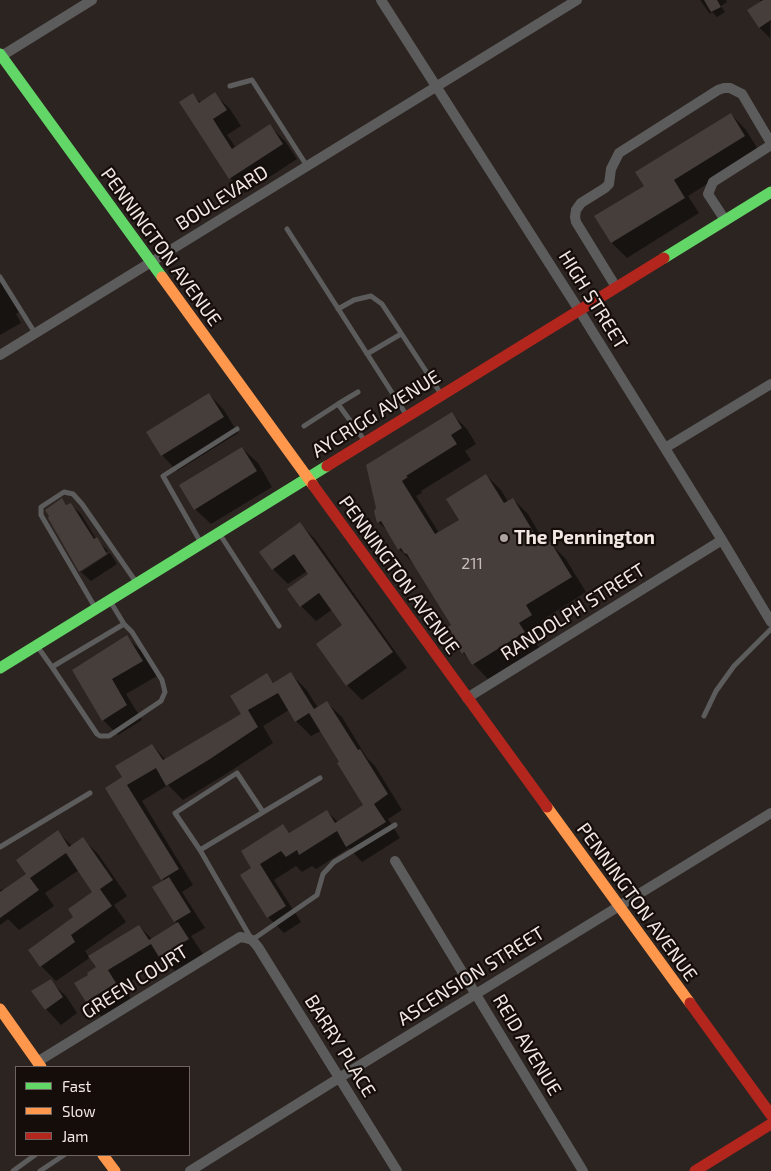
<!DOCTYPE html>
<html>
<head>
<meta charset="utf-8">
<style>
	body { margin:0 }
	#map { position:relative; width:771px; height:1171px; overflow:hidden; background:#2c2421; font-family:"Exo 2",sans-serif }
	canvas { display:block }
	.legend { position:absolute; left:15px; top:1066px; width:175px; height:90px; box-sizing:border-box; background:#140d0a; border:1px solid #6d6461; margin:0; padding:6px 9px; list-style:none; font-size:15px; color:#f2e7e3 }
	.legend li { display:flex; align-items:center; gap:10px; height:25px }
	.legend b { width:25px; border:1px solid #6d6461 }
</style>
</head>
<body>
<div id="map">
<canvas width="771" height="1171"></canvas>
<ul class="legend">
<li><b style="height:6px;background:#63d668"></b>Fast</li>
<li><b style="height:6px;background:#ff974d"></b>Slow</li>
<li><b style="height:6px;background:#b3261e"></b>Jam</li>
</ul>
</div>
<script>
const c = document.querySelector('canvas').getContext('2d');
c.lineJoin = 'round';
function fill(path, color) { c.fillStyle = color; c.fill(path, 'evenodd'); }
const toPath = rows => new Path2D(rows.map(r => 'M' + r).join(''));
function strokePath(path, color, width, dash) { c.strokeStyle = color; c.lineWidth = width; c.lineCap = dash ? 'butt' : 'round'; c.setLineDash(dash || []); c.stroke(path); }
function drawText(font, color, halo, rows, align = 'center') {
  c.font = font + ' "Exo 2",sans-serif'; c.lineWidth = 4.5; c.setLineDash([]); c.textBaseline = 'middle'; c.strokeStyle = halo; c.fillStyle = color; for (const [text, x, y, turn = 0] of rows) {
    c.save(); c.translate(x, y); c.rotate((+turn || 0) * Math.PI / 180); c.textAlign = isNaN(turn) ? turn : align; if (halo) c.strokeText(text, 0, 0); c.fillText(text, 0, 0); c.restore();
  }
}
fill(toPath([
	[700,0,726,0,727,2,721,6,725,12,717,17,712,12,710,14],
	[760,0,771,0,770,38,760,28,749,10,761,2],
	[215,94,230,109,241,126,227,135,236,148,270,126,285,141,297,159,245,193,230,178,193,95,201,103],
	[731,114,746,130,759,151,688,196,699,213,627,258,612,243,596,217,645,186],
	[0,279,19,312,16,314,21,323,0,335],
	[209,394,224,410,238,433,177,471,162,455,148,432],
	[452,414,467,429,476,444,465,451,471,460,421,491,422,493,416,496,439,533,460,520,486,475,501,490,508,502,513,499,528,514,546,545,550,543,565,558,586,592,541,621,546,630,533,638,539,648,488,679,463,653,453,626,414,564,399,549,390,533,378,522,375,511],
	[242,448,258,463,272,487,211,524,195,509,181,486],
	[62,500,68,506,70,504,81,514,96,539,108,551,81,569,81,572,110,553,117,564,91,581,80,571,51,517],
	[300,524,315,539,407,668,362,700,347,685,344,626,333,609,316,621,301,606,310,574,307,571,288,584,273,569],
	[127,637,142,652,157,676,126,694,142,720,118,735,103,720,74,670],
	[291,674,306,689,318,708,326,702,342,717,367,758,375,766,402,810,388,819,400,838,362,862,349,848,316,869,312,866,302,872,296,866,274,880,301,922,284,933,268,917,242,875,253,868,283,826,291,834,327,811,338,822,365,806,321,731,311,736,296,721,289,710,263,726,273,743,226,774,183,800,168,785,142,801,193,885,182,892,205,928,191,936,203,954,175,971,164,960,123,986,131,999,102,1017,87,1001,90,975,97,968,91,957,56,981,41,966,94,892,79,870,45,893,54,906,19,930,8,919,0,925,0,891,2,889,4,891,28,874,58,832,72,846,83,839,98,854,127,896,114,905,126,922,85,951,89,957,139,926,152,939,177,924,154,888,164,881,123,778,152,745,166,760,242,715,266,675,275,684],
	[50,981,66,996,77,1013,61,1025,46,1009,33,992]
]), '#0007');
fill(toPath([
	[704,0,717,0,721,7,711,12],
	[763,0,771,0,771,20,759,28,747,10],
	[215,92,227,110,213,119,232,149,270,124,283,144,229,179,179,102,193,93,199,103],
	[731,113,745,136,674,180,685,198,611,243,594,216,644,186,635,172],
	[209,393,224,417,161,456,146,432],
	[452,412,462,428,451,435,457,444,406,476,408,477,402,481,435,534,459,520,446,499,486,474,504,503,513,498,542,546,550,541,572,577,526,605,532,615,519,623,525,632,472,665,464,652,462,654,455,642,457,641,448,627,451,625,407,554,404,553,401,548,398,550,381,521,377,523,374,511,376,508,366,465],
	[242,447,257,471,194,510,179,485],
	[62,498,66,505,71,503,94,539,97,537,107,554,79,572,48,518,49,516,45,510],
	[300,522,393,652,346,686,316,644,342,625,319,593,300,607,287,589,308,574,294,554,272,570,259,552],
	[127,635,143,661,112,679,127,705,102,721,72,670],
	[291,672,314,709,327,701,358,750,360,749,388,794,374,804,386,822,346,847,337,831,299,855,297,850,286,857,281,851,260,864,286,906,267,918,240,875,251,868,241,851,283,824,289,833,327,810,335,823,363,805,337,763,339,762,309,713,295,722,278,693,248,710,258,727,210,759,166,786,156,768,127,785,179,869,161,880,105,788,122,777,115,766,152,744,163,760,241,714,230,696,267,673,273,683],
	[58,830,69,847,83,837,113,880,100,889,112,906,71,935,75,942,40,967,28,950,73,917,68,909,92,892,66,853,30,878,39,890,0,918,0,892,26,874,16,860],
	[169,877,191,912,174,922,152,887],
	[178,922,189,939,159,957,151,944,108,970,116,983,86,1002,74,983,88,975,87,973,96,967,88,956,139,925,149,940],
	[51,979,63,997,45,1010,31,991]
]), '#453e3b');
strokePath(toPath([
	[230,86,252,80,307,166],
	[287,229,407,416],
	[0,277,35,333],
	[338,309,354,300,371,296,382,304,441,394],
	[367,354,401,334],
	[338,404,358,392],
	[304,426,338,404,365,441],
	[219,533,279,626],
	[201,543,163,476,237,429],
	[96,609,41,515,41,507,64,492,73,494,82,504,136,582],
	[37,646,52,667,124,624,110,601],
	[52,667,97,734,100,736,109,736,161,701,165,692,162,680,132,632,124,624],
	[704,716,716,691,734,666,771,629],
	[320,778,200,850,252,940,317,895,323,874,334,862,395,825],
	[0,847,90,793],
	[200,850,175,813,237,773,263,812],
	[13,1171,35,1155],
	[40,1171,64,1155]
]), '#5d5c5d', 5);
strokePath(toPath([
	[381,0,579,310,722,540,771,622],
	[0,57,92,0],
	[725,220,708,194,713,182,771,145],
	[616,287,576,222,575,217,576,210,581,203,605,188,609,184,611,169,619,153,718,90,724,88,730,88,742,94,771,143],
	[0,355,577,0],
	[665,448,771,384],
	[467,698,722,540],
	[395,861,583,1171],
	[37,1062,240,937,246,938,252,940,258,947,397,1171],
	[190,1171,339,1078,771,813]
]), '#5d5c5d', 10);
strokePath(toPath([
	[0,54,162,277],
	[664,258,771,192],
	[0,668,327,466]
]), '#63d668', 11);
strokePath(toPath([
	[162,277,313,485],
	[547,807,690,1003],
	[0,1009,41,1067],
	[103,1155,115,1171]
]), '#ff974d', 11);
strokePath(toPath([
	[327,466,664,258],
	[313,485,547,807],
	[690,1003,771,1115],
	[695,1171,771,1124]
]), '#b3261e', 11);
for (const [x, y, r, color] of [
	[504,538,5,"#ada39f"]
]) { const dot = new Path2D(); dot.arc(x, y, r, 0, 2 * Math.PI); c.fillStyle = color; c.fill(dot); strokePath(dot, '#140d0a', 2); }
drawText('16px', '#c7bdb9', null, [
	["211",472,564]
]);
drawText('19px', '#f2e7e3', '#140d0a', [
	["BOULEVARD",222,198,-32],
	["PENNINGTON AVENUE",161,247,54],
	["HIGH STREET",593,300,58],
	["AYCRIGG AVENUE",376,414,-32],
	["PENNINGTON AVENUE",399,575,54],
	["RANDOLPH STREET",573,612,-32],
	["PENNINGTON AVENUE",637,902,54],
	["ASCENSION STREET",471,976,-32],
	["GREEN COURT",135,982,-32],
	["REID AVENUE",527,1045,59],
	["BARRY PLACE",340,1046,58]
]);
drawText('bold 19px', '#f2e7e3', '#140d0a', [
	["The Pennington",514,538]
], 'left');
</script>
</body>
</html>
